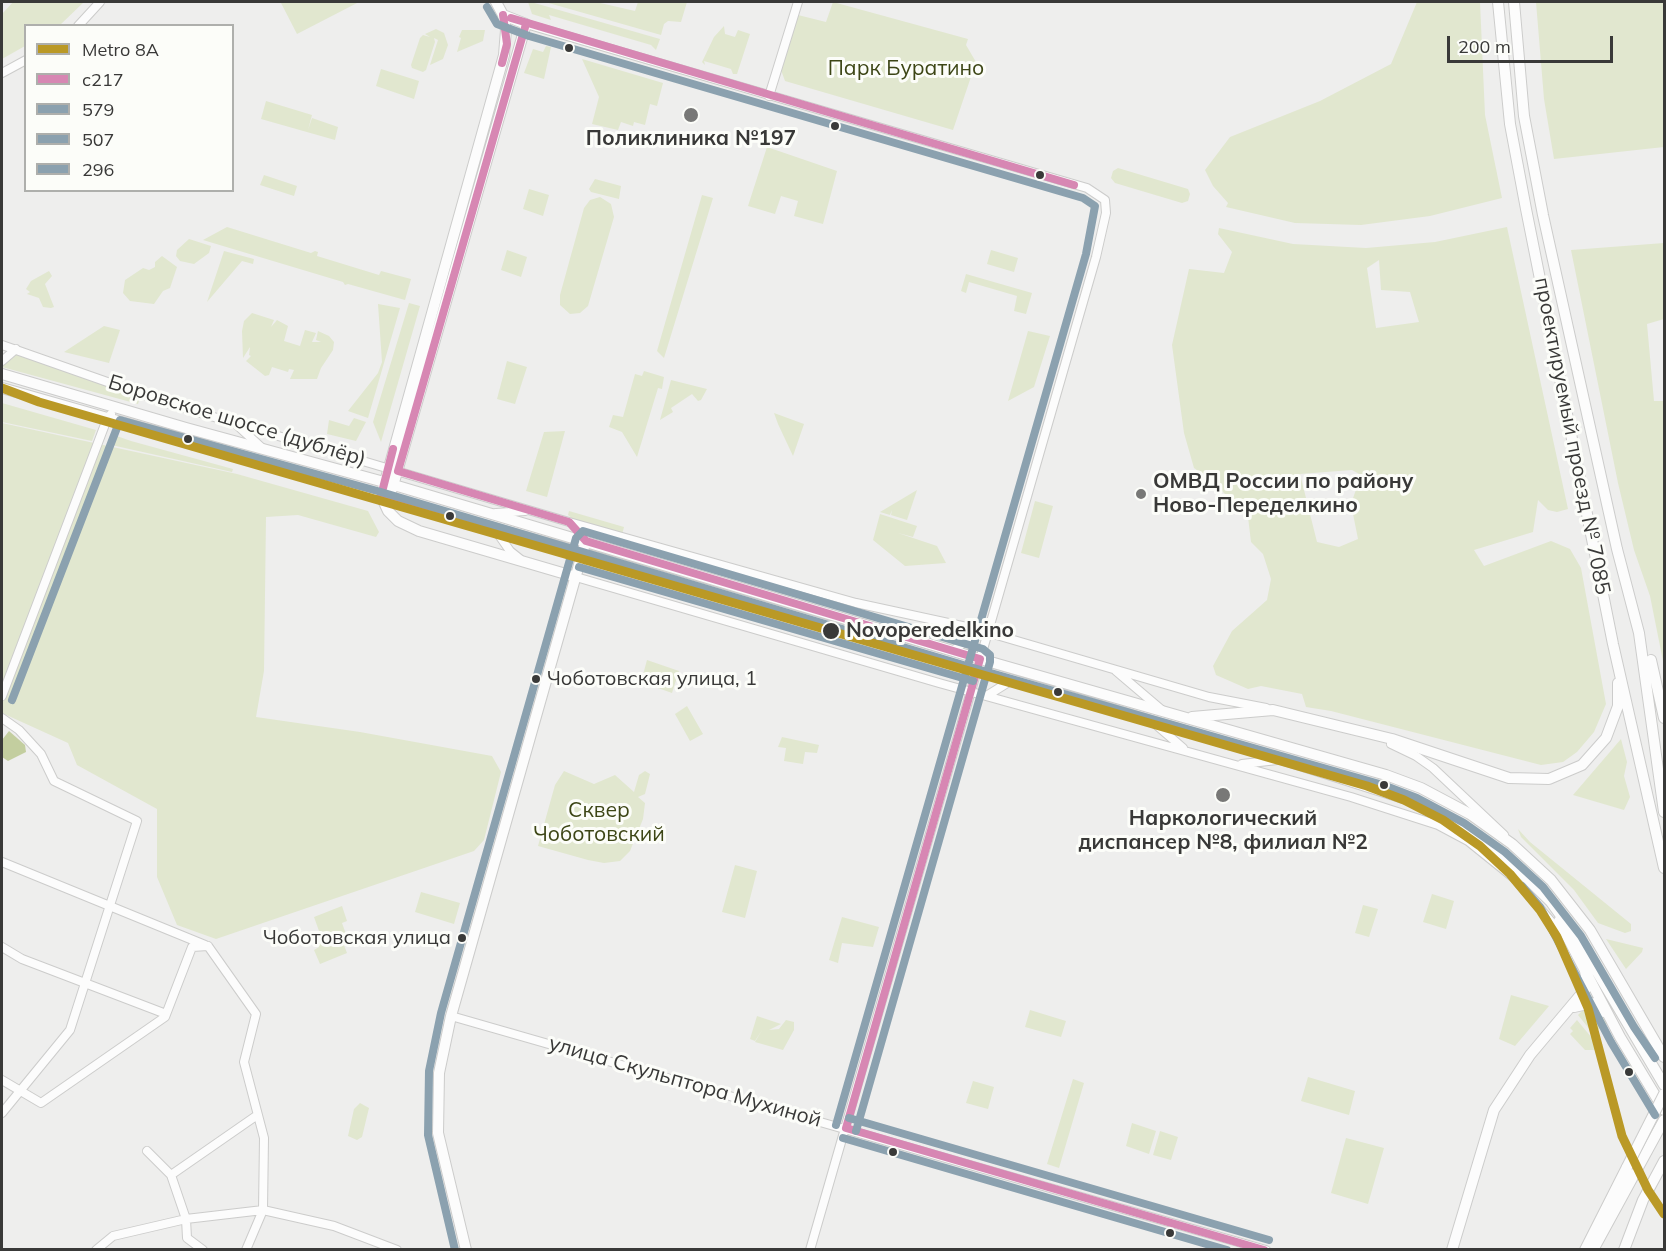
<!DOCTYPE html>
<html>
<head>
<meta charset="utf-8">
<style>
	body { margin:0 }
	#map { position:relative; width:1666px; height:1251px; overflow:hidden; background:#eeeeed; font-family:Mulish,sans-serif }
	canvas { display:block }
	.frame { position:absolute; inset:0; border:3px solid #393938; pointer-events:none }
	.legend { position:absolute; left:24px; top:24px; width:210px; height:168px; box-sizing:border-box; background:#fcfdf9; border:2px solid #aeafac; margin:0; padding:8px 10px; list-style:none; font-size:18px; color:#393938 }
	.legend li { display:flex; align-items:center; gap:12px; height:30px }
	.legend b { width:30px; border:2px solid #aeafac }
	.scale { position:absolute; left:1447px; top:36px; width:166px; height:27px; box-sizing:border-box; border:3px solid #393938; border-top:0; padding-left:8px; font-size:18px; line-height:21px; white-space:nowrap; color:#393938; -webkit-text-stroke:4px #fcfdf9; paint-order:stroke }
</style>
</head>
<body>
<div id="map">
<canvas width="1666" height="1251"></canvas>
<div class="frame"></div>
<ul class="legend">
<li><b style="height:8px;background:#ba9926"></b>Metro 8А</li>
<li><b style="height:8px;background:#d787b3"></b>с217</li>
<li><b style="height:8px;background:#8ba1af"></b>579</li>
<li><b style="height:8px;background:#8ba1af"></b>507</li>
<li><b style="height:8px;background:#8ba1af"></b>296</li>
</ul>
<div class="scale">200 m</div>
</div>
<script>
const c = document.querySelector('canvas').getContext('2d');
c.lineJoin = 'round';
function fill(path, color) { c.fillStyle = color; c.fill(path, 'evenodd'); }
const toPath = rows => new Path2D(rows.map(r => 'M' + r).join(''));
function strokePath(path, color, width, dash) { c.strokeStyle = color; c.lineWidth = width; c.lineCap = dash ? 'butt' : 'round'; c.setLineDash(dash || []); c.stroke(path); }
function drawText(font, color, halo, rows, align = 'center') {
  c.font = font + ' Mulish,sans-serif'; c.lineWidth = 6; c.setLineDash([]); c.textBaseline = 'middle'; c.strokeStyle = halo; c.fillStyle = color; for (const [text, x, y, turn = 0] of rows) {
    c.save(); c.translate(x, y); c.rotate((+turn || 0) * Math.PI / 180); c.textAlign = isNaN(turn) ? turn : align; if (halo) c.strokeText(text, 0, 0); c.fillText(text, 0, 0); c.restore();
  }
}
fill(toPath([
	[13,2,84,2,60,25,26,26,25,46,2,59,2,14],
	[285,2,359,2,297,34,281,3],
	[528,2,531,2,660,39,656,50,651,45,549,15,551,20,532,14],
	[545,2,596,2,635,11,638,2,687,2,681,22,668,21,664,24,661,35],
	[833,2,968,39,966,45,976,62,953,130,785,81,781,70,798,15,826,22],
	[1417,2,1480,2,1485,115,1502,198,1430,216,1361,225,1295,223,1226,207,1228,203,1213,186,1205,170,1230,137,1320,101,1391,64],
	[1536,2,1664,2,1664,147,1554,159,1544,99],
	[724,26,725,34,735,37,738,30,750,34,737,74,733,74,731,69,704,61,705,65,702,62,714,37],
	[436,29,444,33,448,45,443,59,430,65,438,40,434,38,435,42,426,70,423,72,412,68,411,65,420,38,423,35,430,37,425,34],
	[462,30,485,30,483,41,457,52,461,38,459,37],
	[546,46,551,47,544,79,524,73,533,49,543,52],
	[582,59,663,83,657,106,650,104,645,125,634,122,633,126,621,122,618,130,592,124,599,97],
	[381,69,419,81,414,99,376,86],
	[266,101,312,115,308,130,312,118,338,127,335,140,261,119],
	[767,147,837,171,823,224,794,216,798,201,781,196,775,214,748,206],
	[1118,168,1188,189,1190,194,1188,201,1182,203,1115,183,1111,178,1113,171],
	[264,175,297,186,294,196,260,185],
	[595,179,621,186,619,199,591,192,589,189],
	[529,189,549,195,543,216,523,209],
	[702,195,713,198,664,358,657,351],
	[600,197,611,204,614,217,588,306,580,313,570,314,560,305,560,295,584,208,590,200],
	[227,227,311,253,315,251,318,252,317,256,379,275,381,271,411,279,405,300,348,284,345,285,343,282,203,240],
	[1507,227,1568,509,1557,512,1548,510,1538,500,1533,532,1474,550,1484,566,1551,541,1570,549,1581,568,1606,704,1594,732,1577,752,1563,762,1541,765,1331,711,1306,707,1302,694,1261,686,1248,689,1216,675,1213,666,1232,631,1267,600,1271,579,1263,554,1251,542,1248,517,1212,481,1194,468,1184,433,1172,345,1189,269,1224,273,1232,252,1218,234,1219,228,1293,244,1366,248,1435,242],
	[1379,260,1381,290,1410,292,1419,322,1376,328,1367,268],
	[1352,470,1361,475,1351,504,1358,539,1339,547,1317,542,1300,474],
	[189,239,211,246,209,253,194,264,180,261,176,256,177,250],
	[1664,243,1664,319,1647,324,1654,401,1664,401,1664,666,1650,596,1634,550,1618,483,1571,250],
	[507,250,527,257,521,277,501,270],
	[991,250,1018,258,1014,272,987,264],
	[224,251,254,259,253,264,242,261,207,302],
	[162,256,177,267,170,288,163,291,154,304,130,301,123,293,125,280,143,268,149,270,155,267,155,262],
	[49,271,52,276,45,284,54,307,51,308,43,307,39,298,27,294,30,292,26,289,31,281],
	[966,274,1032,293,1026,314,1014,311,1017,296,969,282,966,293,961,291],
	[409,303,420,306,381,442,373,422],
	[378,304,400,308,368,418,348,411,378,373,382,362],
	[252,313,274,320,271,327,277,320,288,326,284,341,300,346,305,330,316,333,312,342,321,342,316,340,318,331,329,336,334,342,333,350,321,368,317,379,290,379,294,370,289,369,288,372,272,367,269,375,265,376,246,361,251,356,249,355,250,347,243,358,242,331,244,321],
	[104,326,120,330,109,363,64,352],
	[1028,331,1050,336,1034,387,1008,401],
	[18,353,140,397,138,404,2,367],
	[507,361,527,367,515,404,497,399],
	[644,371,664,377,662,389,658,388,637,457,622,432,609,427,613,415,623,417,635,374,642,376],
	[671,380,707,389,701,400,698,401,692,394,671,408,673,412,660,420],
	[2,403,96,430,92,441,2,422],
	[774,413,804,424,793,456,778,424],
	[354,418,366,422,356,441,327,434,329,420,349,426],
	[2,423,237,474,368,511,379,532,376,537,298,515,266,517,264,671,256,717,360,732,492,756,501,772,484,840,474,851,216,939,177,925,157,877,157,809,77,765,68,743,2,713],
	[565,431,547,497,526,491,544,432],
	[111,434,131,441,233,469,232,472,107,444],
	[917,490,907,520,891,515,892,510,890,515,880,512],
	[1035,501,1053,506,1039,558,1021,553],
	[569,511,624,527,622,535,577,523,568,515],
	[880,514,917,526,913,537,898,533,937,546,946,563,905,566,873,540],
	[647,660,679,671,672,693,641,682],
	[687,706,703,734,690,741,675,714],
	[782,737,819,745,817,753,805,752,803,764,784,761,786,748,778,747],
	[1621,739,1627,762,1624,776,1630,797,1624,810,1573,795],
	[564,771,594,784,615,775,634,792,639,775,645,771,650,774,645,794,638,797,645,803,643,819,630,851,620,861,604,863,588,860,538,846,555,785],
	[1518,829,1530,842,1631,924,1631,931,1625,933,1598,923,1574,890,1521,837],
	[735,865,757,871,745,918,722,912],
	[421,892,460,903,454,924,415,912],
	[1432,894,1454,901,1446,929,1423,922],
	[1363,905,1378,909,1369,937,1355,933],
	[342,906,347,921,342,923,347,937,342,940,347,953,320,964,314,950,319,947,314,933,319,931,314,917],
	[842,917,879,927,873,947,842,943,838,963,829,960],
	[1606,939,1643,948,1642,952,1626,969],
	[1511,995,1549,1006,1515,1046,1499,1039],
	[1591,1007,1599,1012,1607,1024,1596,1031,1603,1046,1578,1015,1585,1008],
	[1030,1010,1066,1021,1061,1037,1025,1027],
	[757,1016,781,1024,769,1030,779,1029,786,1020,794,1022,794,1030,783,1050,755,1042,762,1030,755,1041,750,1039],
	[1577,1020,1602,1050,1585,1050,1570,1034,1573,1031,1570,1028],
	[1308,1077,1355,1091,1349,1115,1301,1101],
	[1073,1079,1084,1083,1059,1168,1047,1164],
	[973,1081,994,1087,988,1109,966,1103],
	[360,1103,369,1108,362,1137,357,1140,348,1136,354,1109],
	[1132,1123,1156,1131,1149,1154,1126,1146],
	[1160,1131,1178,1137,1171,1160,1153,1155],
	[1346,1138,1384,1148,1368,1204,1331,1193]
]), '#e1e7cf');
fill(toPath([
	[9,731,25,745,26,752,8,761,2,757,2,740]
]), '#c3ce9f');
const minor = toPath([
	[526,24,1087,188,1105,200,1106,213,1096,257,810,1250],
	[78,26,100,2],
	[2,73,26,60],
	[769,96,798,2],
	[2,345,170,404,569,522,856,603,976,629,1209,697,1266,708],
	[2,361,16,349],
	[237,425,263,449],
	[496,513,525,511],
	[494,528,510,551,520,559],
	[576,577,939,683,1351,797,1438,825,1468,841,1514,878,1560,932],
	[953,651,967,640,976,629],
	[1116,671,1163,711],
	[988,695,1012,680],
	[2,696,107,419,111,414],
	[2,718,19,730,41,754,54,781,137,821,70,1030,2,1113],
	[1154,723,1183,748],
	[1391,744,1416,756,1433,768,1504,835],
	[1242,764,1277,760],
	[2,862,205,945],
	[208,946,256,1014,244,1062,264,1138,263,1210,246,1250],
	[2,947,22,959,166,1014],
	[451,1016,1266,1250],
	[2,1080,41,1103,165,1017,192,947,208,946],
	[147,1151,171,1175,186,1219,187,1238,203,1250],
	[171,1175,256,1116],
	[96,1250,113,1236,186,1219,263,1210,334,1226,397,1250]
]);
const major = toPath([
	[496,2,503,15,506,30,504,55,381,496,388,511,398,521,419,531,576,577],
	[1498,2,1510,124,1526,209,1613,644,1664,868],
	[1514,2,1524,116,1543,215,1617,549,1639,633,1664,812],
	[2,374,186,428,384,482,980,659,1386,775,1421,788,1470,814,1512,844,1551,880,1590,930,1664,1057],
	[2,388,557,546,1284,760,1425,805,1468,830,1503,855,1551,902,1577,938,1664,1085],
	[392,489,526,24,503,15],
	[1651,660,1664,718],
	[1192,717,1273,710,1392,739,1509,778,1549,779,1582,765,1606,738,1618,706,1618,683],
	[1559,921,1620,1037,1664,1110],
	[1574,1007,1592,1003,1604,1012],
	[466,1250,438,1133,439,1073,451,1016,584,547],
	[1452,1250,1494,1110,1530,1055,1588,986,1585,971],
	[1585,1250,1627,1167],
	[1593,1250,1664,1120],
	[1624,1250,1643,1200,1664,1161]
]);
strokePath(minor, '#cccccb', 10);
strokePath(major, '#cccccb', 12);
strokePath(minor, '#fcfcfc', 8);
strokePath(major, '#fcfcfc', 10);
const majorBridge = toPath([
	[1627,1167,1664,1094]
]);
strokePath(majorBridge, '#cccccb', 12, []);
strokePath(majorBridge, '#fcfcfc', 10);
strokePath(toPath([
	[511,18,1074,185],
	[526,24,398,471,569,522,586,541,980,659,846,1128],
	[502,63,507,44,503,15],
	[393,449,381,496,603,561],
	[846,1128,1264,1250]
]), '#d787b3', 8);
strokePath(toPath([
	[12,700,120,420,381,492,977,669,1383,785,1417,798,1464,823,1505,852,1543,887,1581,936,1634,1027,1655,1058],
	[1522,886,1540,907,1611,1042,1655,1115]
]), '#8ba1af', 8);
strokePath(toPath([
	[487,7,497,24,529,36,1083,198,1095,206,1086,254,836,1125],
	[843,1138,1227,1250]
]), '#8ba1af', 8);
strokePath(toPath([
	[579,567,973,681],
	[849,1118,1269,1240],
	[455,1250,428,1135,429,1071,441,1013,576,538,583,531,983,649,990,655,990,662,856,1131]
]), '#8ba1af', 8);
strokePath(toPath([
	[2,388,39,402,1367,786,1404,800,1443,820,1480,846,1510,874,1540,910,1557,937,1588,1008,1622,1136,1648,1190,1664,1214]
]), '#ba9926', 9);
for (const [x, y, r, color] of [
	[569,48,5,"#393938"],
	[691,115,8,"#787877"],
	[835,126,5,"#393938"],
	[1040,175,5,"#393938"],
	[188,439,5,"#393938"],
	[1141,494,6,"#787877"],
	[450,516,5,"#393938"],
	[831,631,9,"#393938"],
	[536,679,5,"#393938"],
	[1058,692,5,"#393938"],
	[1384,785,5,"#393938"],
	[1223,795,8,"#787877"],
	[462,938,5,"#393938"],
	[1629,1072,5,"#393938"],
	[893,1152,5,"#393938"],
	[1170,1233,5,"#393938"]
]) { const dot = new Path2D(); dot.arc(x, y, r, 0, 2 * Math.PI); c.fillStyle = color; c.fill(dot); strokePath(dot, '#fcfdf9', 2); }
drawText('20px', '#393938', '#fcfdf9', [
	["Чоботовская улица, 1",547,679],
	["Чоботовская улица",451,938,"right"]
], 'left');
drawText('21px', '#3d4616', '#fcfdf9', [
	["Парк Буратино",906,69],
	["Сквер",599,811],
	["Чоботовский",599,835]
]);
drawText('bold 21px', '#393938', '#fcfdf9', [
	["Поликлиника №197",691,139],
	["ОМВД России по району",1153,482,"left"],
	["Ново-Переделкино",1153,506,"left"],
	["Наркологический",1223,819],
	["диспансер №8, филиал №2",1223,843]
]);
drawText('21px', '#393938', '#fcfdf9', [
	["Боровское шоссе (дублёр)",237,421,17],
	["проектируемый проезд № 7085",1572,436,79],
	["улица Скульптора Мухиной",685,1082,16]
]);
drawText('bold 21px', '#393938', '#fcfdf9', [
	["Novoperedelkino",846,631]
], 'left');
</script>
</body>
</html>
